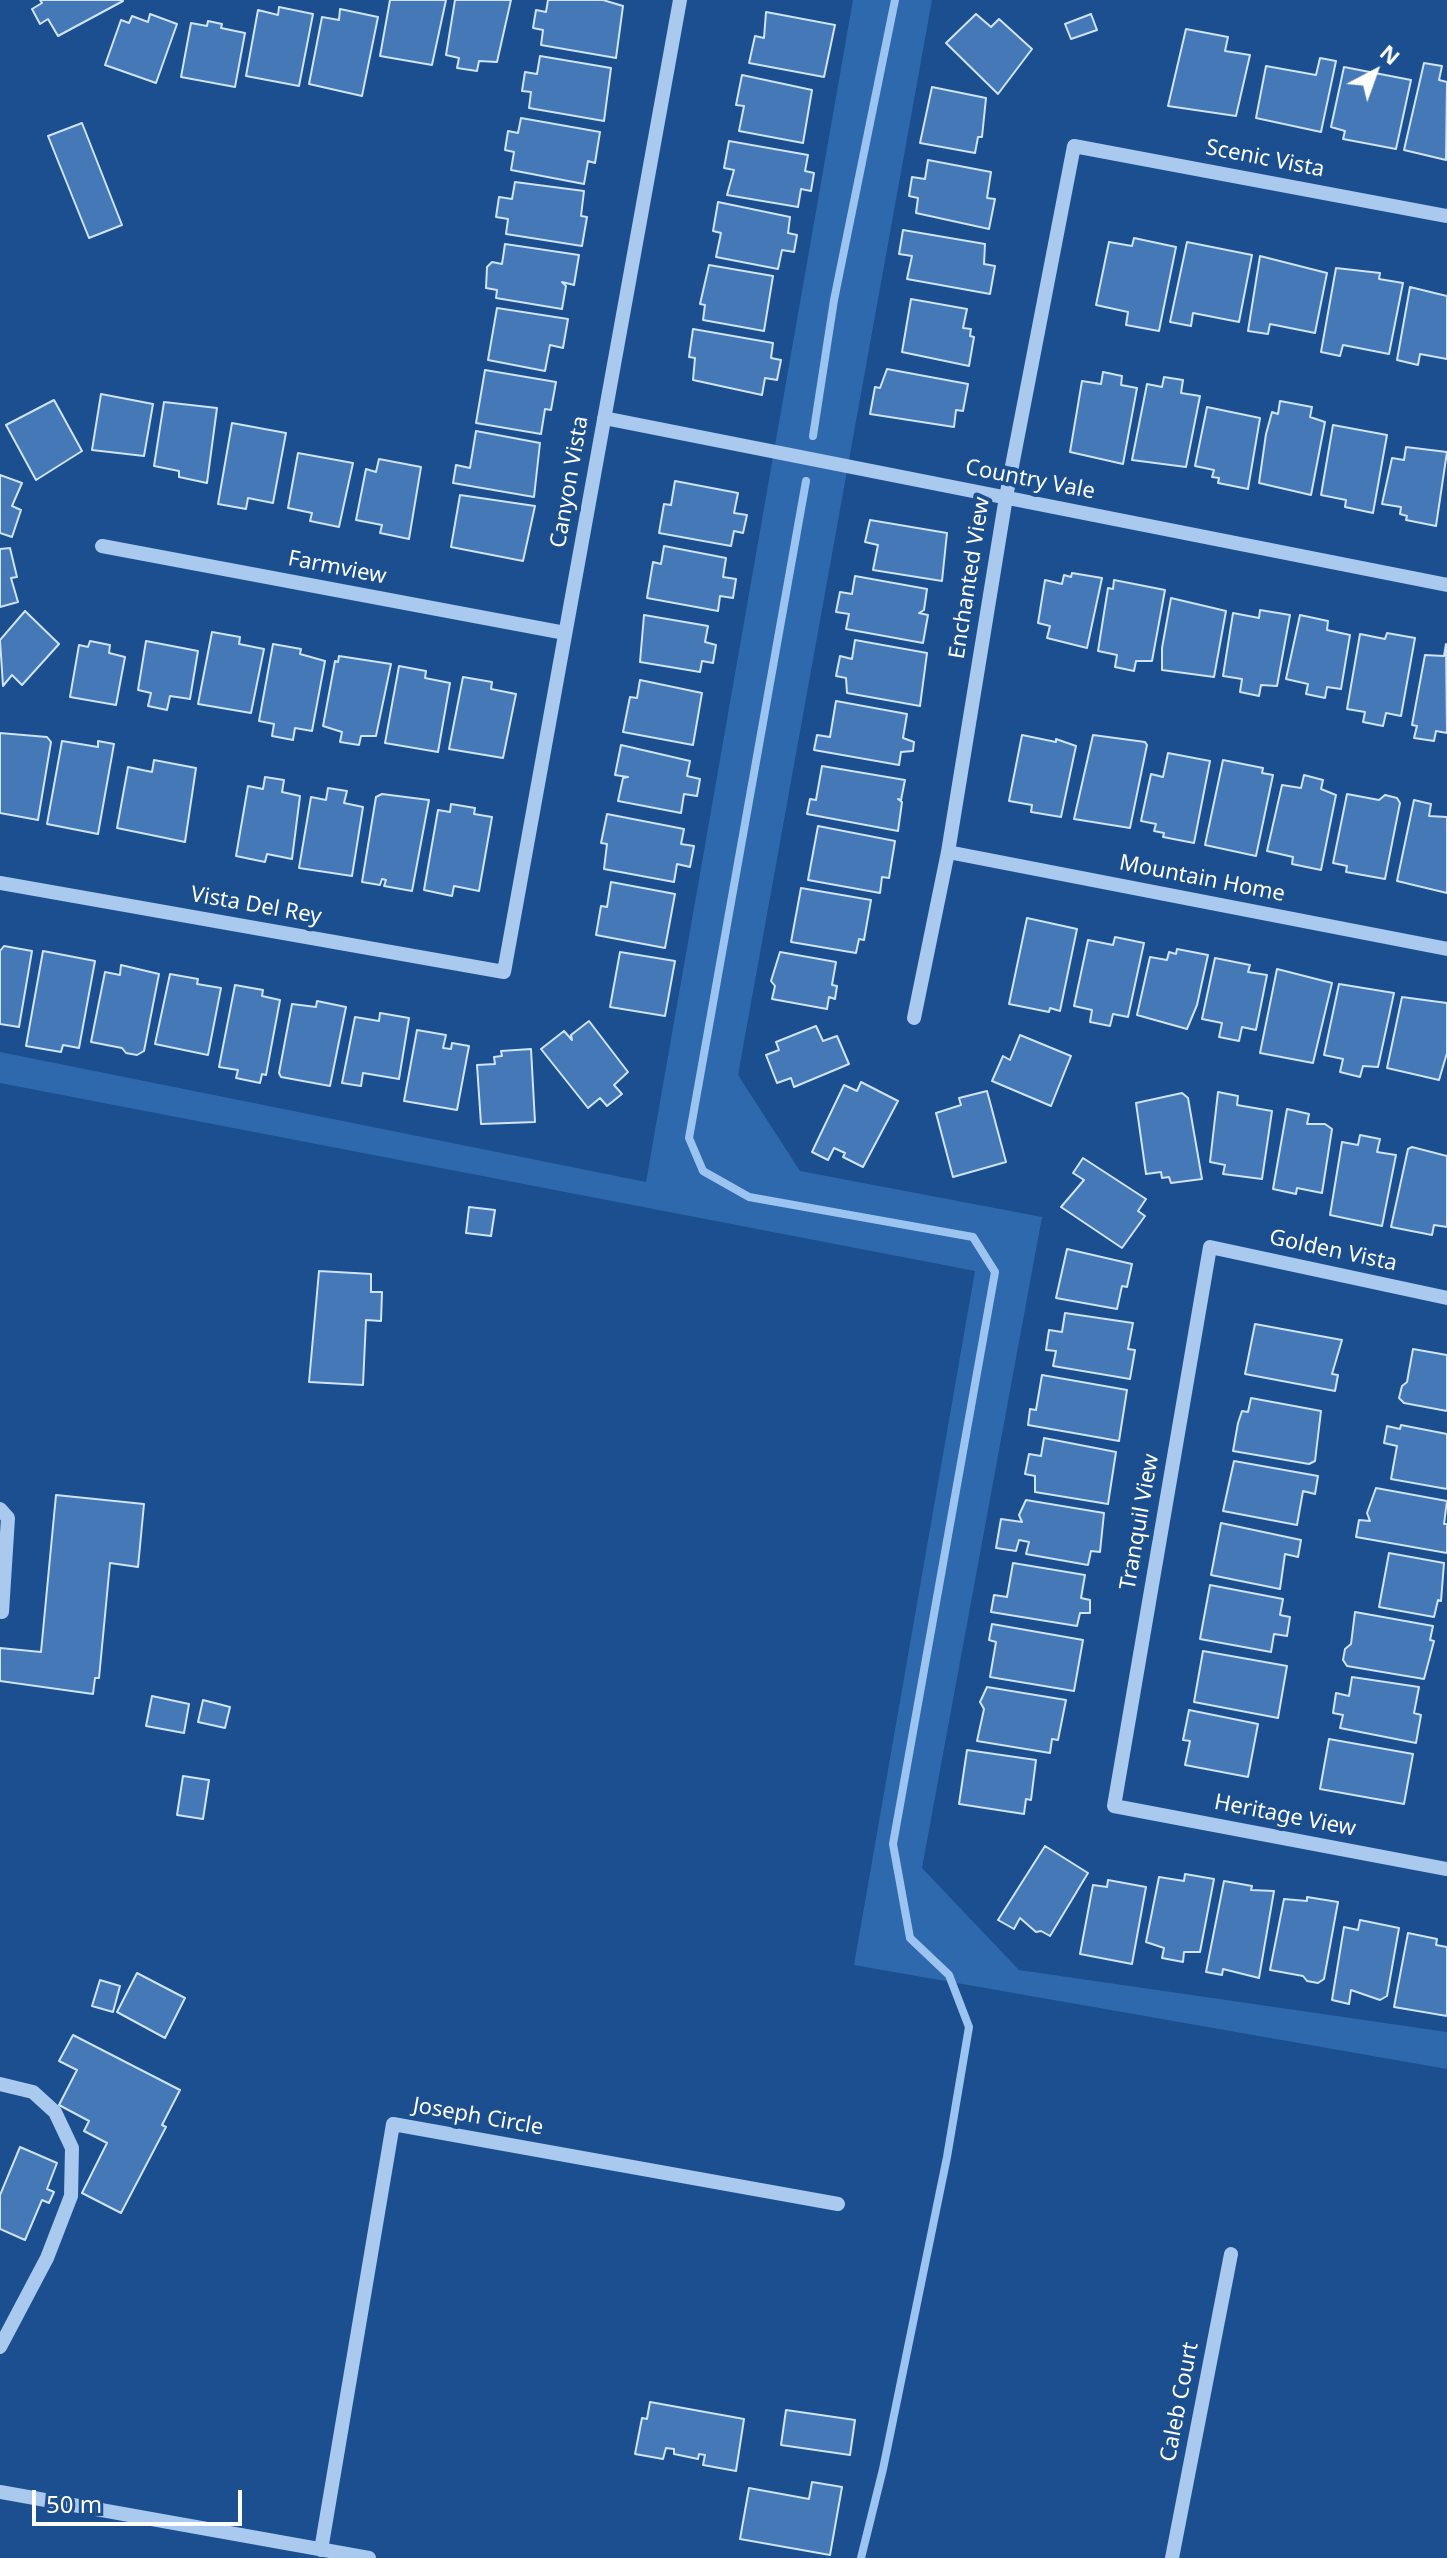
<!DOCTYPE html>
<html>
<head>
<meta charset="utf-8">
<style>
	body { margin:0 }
	#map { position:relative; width:1447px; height:2558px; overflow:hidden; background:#1b4f8f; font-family:"Noto Sans",sans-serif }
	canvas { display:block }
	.north { position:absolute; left:1335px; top:32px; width:80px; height:80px; -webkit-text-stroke:6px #1b4f8f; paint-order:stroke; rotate:41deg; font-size:22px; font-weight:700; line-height:32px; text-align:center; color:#fff }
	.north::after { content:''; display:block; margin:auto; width:28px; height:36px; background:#fff; clip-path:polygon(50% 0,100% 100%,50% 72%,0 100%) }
	.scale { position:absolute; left:32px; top:2490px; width:210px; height:36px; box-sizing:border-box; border:4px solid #fff; border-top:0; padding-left:10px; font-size:24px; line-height:28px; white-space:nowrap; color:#fff; -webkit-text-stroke:6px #1b4f8f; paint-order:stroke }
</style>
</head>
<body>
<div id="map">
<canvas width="1447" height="2558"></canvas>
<div class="north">N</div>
<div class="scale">50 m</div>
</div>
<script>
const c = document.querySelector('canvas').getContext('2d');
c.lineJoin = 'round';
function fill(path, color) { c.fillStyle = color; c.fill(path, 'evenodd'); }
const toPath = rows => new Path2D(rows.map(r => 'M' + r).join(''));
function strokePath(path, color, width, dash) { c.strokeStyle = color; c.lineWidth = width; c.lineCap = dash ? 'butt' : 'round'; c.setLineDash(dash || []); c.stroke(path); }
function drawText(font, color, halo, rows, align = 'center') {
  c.font = font + ' "Noto Sans",sans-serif'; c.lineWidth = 8; c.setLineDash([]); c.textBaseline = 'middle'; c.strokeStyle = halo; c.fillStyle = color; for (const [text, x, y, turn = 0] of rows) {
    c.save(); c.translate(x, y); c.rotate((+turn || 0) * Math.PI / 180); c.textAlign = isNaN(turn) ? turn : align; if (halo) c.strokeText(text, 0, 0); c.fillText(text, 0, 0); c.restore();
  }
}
fill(toPath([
	[853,0,932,0,738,1075,800,1171,1042,1217,922,1868,1019,1970,1447,2032,1447,2069,854,1965,975,1271,0,1083,0,1052,646,1182]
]), '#2e69ad');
strokePath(toPath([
	[813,436,834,300,895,0],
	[806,481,689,1138,703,1171,749,1197,973,1237,995,1272,893,1844,910,1938,949,1975,969,2027,947,2157,883,2469,861,2558]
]), '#9cc4f0', 8);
const building = toPath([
	[40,0,122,0,123,1,58,36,48,19,40,24,32,9,42,3,40,0],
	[390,0,446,0,432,65,380,56,390,0],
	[455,0,511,0,497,62,479,61,477,71,457,68,459,58,446,55,455,0],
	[548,0,603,0,623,6,616,58,541,45,543,30,533,28,536,10,546,12,548,0],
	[279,7,313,14,299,86,246,76,258,10,278,15,279,7],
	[340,9,378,17,362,96,309,84,322,17,339,20,340,9],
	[766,12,835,25,824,77,749,63,755,36,764,38,766,12],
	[150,14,177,24,156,83,105,65,121,20,129,23,132,16,148,22,150,14],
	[976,14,991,27,999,19,1032,49,998,94,946,43,976,14],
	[1091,14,1097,30,1071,39,1065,24,1091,14],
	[208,21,222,24,221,28,245,33,235,87,181,77,191,23,207,26,208,21],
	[1186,29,1228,37,1225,51,1250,55,1236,116,1168,106,1186,29],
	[540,56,611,68,604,121,529,108,531,92,522,91,525,72,537,74,540,56],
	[1320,58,1336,61,1321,132,1256,118,1266,66,1316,75,1320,58],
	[1424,63,1442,66,1439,80,1447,82,1446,160,1404,150,1424,63],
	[1344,67,1411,80,1396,149,1343,139,1345,131,1331,127,1344,67],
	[742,75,812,90,803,143,739,131,744,106,736,105,742,75],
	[932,87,986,98,982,137,978,137,975,153,920,143,932,87],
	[521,118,600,132,595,163,588,161,584,184,511,170,514,152,505,150,508,131,518,133,521,118],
	[82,123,122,225,89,238,48,136,82,123],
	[729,141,808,155,805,171,814,173,811,191,801,189,798,207,727,195,734,170,724,168,729,141],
	[928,160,991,172,987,198,995,199,989,229,916,213,918,198,909,196,912,177,925,179,928,160],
	[515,182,584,191,581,216,587,217,582,246,506,234,508,219,496,217,499,197,512,199,515,182],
	[718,202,790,217,788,233,797,235,794,252,782,250,778,269,716,257,721,233,713,231,718,202],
	[903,230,985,244,984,264,995,266,990,294,907,279,912,256,899,254,903,230],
	[1134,238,1176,247,1159,331,1126,325,1128,312,1096,305,1109,242,1132,246,1134,238],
	[1187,242,1252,255,1239,322,1193,313,1191,326,1170,322,1187,242],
	[505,244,579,255,574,285,562,282,566,286,562,309,496,298,497,290,486,288,487,267,492,262,502,264,505,244],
	[1260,256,1327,273,1315,333,1270,324,1268,334,1248,331,1260,256],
	[709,265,773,276,764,331,703,320,705,305,700,304,709,265],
	[1336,268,1380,273,1379,279,1403,283,1389,354,1343,345,1340,356,1321,352,1336,268],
	[1410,287,1447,296,1447,359,1420,354,1418,365,1397,360,1410,287],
	[911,299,967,309,963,328,971,329,970,336,974,337,969,366,902,352,911,299],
	[497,308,568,319,563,348,550,345,545,371,488,360,497,308],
	[693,329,773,343,771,358,781,360,777,380,765,378,762,395,693,380,695,358,689,357,693,329],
	[887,369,968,384,963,411,956,410,954,427,870,414,875,387,880,388,887,369],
	[485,370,556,382,551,410,545,409,541,434,476,423,485,370],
	[1103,372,1122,376,1121,385,1137,388,1123,464,1070,452,1082,381,1101,384,1103,372],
	[1164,377,1183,380,1181,393,1200,396,1186,467,1132,460,1147,384,1162,387,1164,377],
	[101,394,153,404,144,456,92,450,101,394],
	[54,400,82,451,36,480,6,425,54,400],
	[1280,401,1312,407,1310,417,1325,422,1311,495,1259,483,1266,434,1272,412,1278,414,1280,401],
	[164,402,217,408,207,483,179,477,179,471,154,466,164,402],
	[1207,407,1260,418,1248,489,1218,483,1219,478,1212,477,1214,470,1195,466,1207,407],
	[232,423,286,433,273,503,248,498,246,509,218,504,232,423],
	[1333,425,1387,435,1373,513,1345,507,1346,500,1321,495,1333,425],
	[476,431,540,443,534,497,453,483,456,465,470,468,476,431],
	[1406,447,1447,452,1436,526,1406,520,1407,516,1400,514,1401,507,1382,504,1392,458,1404,460,1406,447],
	[298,453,353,463,339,527,310,521,312,513,288,508,298,453],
	[379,459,421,467,409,539,380,533,382,525,356,520,366,469,376,472,379,459],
	[0,475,22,483,12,506,21,510,12,537,0,533,0,475],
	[675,481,738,493,734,513,747,515,743,533,734,531,731,546,659,533,664,504,671,505,675,481],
	[460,495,535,506,523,561,451,547,460,495],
	[870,520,947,533,942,581,873,570,878,545,865,542,870,520],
	[664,546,726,558,723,577,736,579,733,598,720,596,718,611,647,598,653,562,661,564,664,546],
	[10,548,17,577,11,578,18,602,0,607,0,549,10,548],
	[1072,573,1102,578,1087,648,1047,638,1050,626,1038,623,1045,580,1062,584,1064,575,1071,577,1072,573],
	[855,576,927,589,924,610,919,613,928,615,923,643,846,629,849,614,836,612,840,592,852,594,855,576],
	[1114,580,1165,590,1152,661,1136,661,1134,671,1115,667,1117,655,1098,651,1108,588,1113,589,1114,580],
	[1171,598,1226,611,1214,677,1162,670,1162,648,1171,598],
	[1260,610,1290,615,1277,686,1261,685,1259,696,1240,692,1242,679,1223,676,1233,613,1259,618,1260,610],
	[25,611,59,644,22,685,12,675,3,686,0,640,25,611],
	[644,615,708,626,705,642,716,645,713,663,702,661,700,672,640,662,644,615],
	[1300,615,1328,621,1327,630,1350,635,1341,689,1327,687,1325,698,1306,694,1308,684,1286,679,1300,615],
	[212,632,240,637,239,644,264,649,251,713,198,704,212,632],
	[1387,633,1415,638,1401,716,1386,713,1383,726,1363,722,1365,712,1347,709,1360,634,1385,639,1387,633],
	[855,640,927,653,920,706,847,693,846,678,836,676,840,656,852,659,855,640],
	[90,641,110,645,109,653,125,657,116,705,70,697,79,645,88,647,90,641],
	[146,641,198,651,190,699,170,696,167,710,148,706,151,693,138,690,146,641],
	[273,644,301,649,300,654,325,661,312,731,295,728,293,740,272,736,274,724,259,721,273,644],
	[1446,644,1447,733,1436,731,1434,741,1414,738,1417,726,1412,725,1425,655,1444,656,1446,644],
	[339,656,391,664,376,736,361,736,359,745,340,742,342,732,323,726,335,661,338,662,339,656],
	[399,666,426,671,425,678,450,683,438,752,385,743,399,666],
	[463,677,492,682,491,689,516,694,503,758,449,749,463,677],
	[640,680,702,693,693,745,623,732,630,697,637,698,640,680],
	[836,701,907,714,903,738,914,742,913,751,901,752,899,765,814,750,817,735,830,737,836,701],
	[0,733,47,737,51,742,38,820,0,813,0,733],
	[1022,735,1056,742,1056,739,1076,746,1061,817,1031,812,1032,805,1009,801,1022,735],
	[1093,735,1145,742,1147,745,1130,828,1074,819,1093,735],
	[62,741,98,747,98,741,114,744,98,834,47,824,62,741],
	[621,745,690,761,687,776,700,779,697,796,684,794,681,813,618,801,623,778,628,777,615,775,621,745],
	[1168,753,1210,761,1194,843,1163,837,1164,833,1154,831,1156,824,1141,821,1151,774,1163,777,1168,753],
	[154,760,196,768,185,842,117,828,128,767,152,772,154,760],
	[1223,760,1263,768,1262,773,1273,775,1256,856,1205,845,1223,760],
	[822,766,905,780,901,800,898,799,902,802,898,831,807,814,810,799,816,800,822,766],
	[1304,775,1323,780,1321,789,1336,795,1321,870,1292,864,1293,857,1267,851,1282,785,1301,788,1304,775],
	[265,777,284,780,282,792,300,796,292,859,267,854,265,862,236,856,248,786,263,789,265,777],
	[328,788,347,791,344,803,363,807,352,876,299,868,311,797,326,800,328,788],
	[382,794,429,800,412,891,384,886,386,880,382,879,380,885,362,882,376,797,382,794],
	[1347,794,1379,800,1385,795,1397,798,1400,803,1385,879,1346,872,1347,866,1333,863,1347,794],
	[1414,800,1431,804,1429,816,1447,817,1447,893,1397,881,1414,800],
	[451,804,475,808,474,814,492,817,479,891,454,886,452,896,424,890,438,810,450,812,451,804],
	[607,814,684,829,681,844,694,846,690,867,677,864,674,882,604,869,607,844,601,843,607,814],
	[818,826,895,841,889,878,882,877,880,893,808,880,818,826],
	[611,882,675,894,665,948,596,935,601,906,607,907,611,882],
	[801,888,871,900,864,940,859,939,856,953,791,942,801,888],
	[1027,918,1077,929,1060,1011,1050,1008,1049,1012,1009,1004,1027,918],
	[1115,937,1144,943,1128,1017,1113,1014,1110,1026,1090,1022,1092,1010,1074,1006,1088,940,1113,945,1115,937],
	[4,946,32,951,19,1027,0,1024,0,951,4,946],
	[1177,949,1208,955,1197,1005,1187,1029,1137,1015,1150,957,1167,960,1169,952,1176,954,1177,949],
	[43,951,95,961,79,1048,63,1045,61,1052,26,1046,43,951],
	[620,952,675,961,665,1016,610,1007,620,952],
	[780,952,836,962,832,985,837,986,835,999,829,997,827,1009,772,999,775,986,771,981,780,952],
	[1215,958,1250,965,1248,972,1267,975,1256,1030,1242,1027,1239,1041,1219,1037,1222,1023,1202,1019,1215,958],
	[121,965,159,974,144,1051,137,1055,126,1053,122,1048,91,1042,105,972,120,975,121,965],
	[1277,969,1332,983,1313,1063,1260,1053,1277,969],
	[170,974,198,979,197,984,221,988,208,1055,155,1044,170,974],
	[1339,984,1394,993,1378,1067,1363,1066,1360,1077,1340,1072,1343,1059,1324,1055,1339,984],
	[235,985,263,990,262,996,280,1000,266,1075,262,1074,260,1083,236,1078,238,1070,219,1067,235,985],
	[1402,997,1447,1003,1447,1053,1439,1080,1387,1068,1402,997],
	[317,1001,346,1007,330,1086,281,1077,279,1073,292,1004,316,1007,317,1001],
	[380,1013,409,1018,399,1079,363,1073,361,1086,342,1083,355,1017,379,1021,380,1013],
	[589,1021,628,1072,614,1085,622,1094,607,1106,600,1098,588,1108,541,1049,564,1031,572,1040,571,1035,589,1021],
	[816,1026,823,1041,837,1036,849,1064,794,1087,791,1078,777,1083,766,1055,779,1050,776,1042,816,1026],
	[417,1030,446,1035,443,1048,451,1049,452,1043,469,1046,457,1110,404,1101,417,1030],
	[1020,1035,1071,1056,1051,1106,992,1081,1003,1056,1010,1060,1020,1035],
	[531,1049,535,1122,481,1124,477,1065,495,1064,494,1057,502,1056,501,1051,531,1049],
	[861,1082,898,1101,863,1167,843,1157,845,1153,834,1148,828,1160,812,1152,844,1085,857,1091,861,1082],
	[987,1091,1006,1162,953,1177,936,1113,961,1105,959,1098,987,1091],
	[1218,1092,1238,1096,1237,1105,1272,1111,1262,1179,1223,1174,1225,1165,1210,1162,1218,1092],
	[1182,1093,1188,1098,1202,1179,1171,1183,1169,1177,1162,1178,1161,1172,1146,1174,1136,1103,1182,1093],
	[1287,1109,1309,1114,1307,1124,1325,1124,1332,1129,1322,1193,1297,1188,1296,1194,1273,1189,1287,1109],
	[1360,1135,1380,1139,1377,1152,1396,1155,1382,1226,1330,1215,1342,1142,1358,1145,1360,1135],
	[1412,1147,1447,1156,1447,1227,1434,1225,1432,1235,1391,1227,1408,1149,1412,1147],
	[1083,1158,1146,1199,1138,1211,1145,1216,1122,1248,1061,1207,1084,1180,1073,1173,1083,1158],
	[469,1207,495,1210,491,1236,466,1233,469,1207],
	[1067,1249,1132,1264,1127,1287,1122,1286,1117,1309,1056,1298,1067,1249],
	[319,1271,371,1274,371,1292,382,1292,381,1321,366,1320,363,1385,309,1382,319,1271],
	[1065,1313,1133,1323,1128,1349,1135,1350,1130,1379,1053,1366,1056,1351,1046,1350,1049,1330,1062,1332,1065,1313],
	[1255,1324,1342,1340,1332,1374,1338,1375,1335,1391,1245,1374,1255,1324],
	[1413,1349,1447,1355,1447,1411,1404,1403,1399,1398,1402,1386,1407,1382,1413,1349],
	[1042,1375,1127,1390,1119,1441,1028,1425,1030,1409,1036,1410,1042,1375],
	[1251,1398,1321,1411,1315,1461,1309,1464,1233,1451,1238,1423,1242,1411,1248,1412,1251,1398],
	[1401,1425,1447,1434,1447,1489,1391,1479,1397,1446,1384,1443,1387,1426,1400,1429,1401,1425],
	[1044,1438,1116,1452,1108,1504,1035,1492,1035,1476,1025,1474,1029,1454,1041,1456,1044,1438],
	[1234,1461,1318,1476,1315,1494,1303,1491,1297,1525,1223,1511,1234,1461],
	[1376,1488,1447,1501,1444,1524,1447,1524,1447,1553,1356,1537,1359,1520,1370,1521,1367,1513,1376,1488],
	[56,1495,144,1504,138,1567,110,1563,99,1678,95,1678,93,1694,0,1681,0,1648,41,1652,56,1495],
	[1026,1500,1104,1513,1100,1552,1091,1551,1088,1565,1026,1554,1029,1542,1019,1540,1016,1551,996,1548,1001,1519,1022,1522,1019,1515,1026,1500],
	[1221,1523,1301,1540,1298,1557,1285,1554,1280,1589,1211,1575,1221,1523],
	[1389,1553,1444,1563,1441,1601,1438,1600,1434,1617,1379,1607,1389,1553],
	[1013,1563,1085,1575,1081,1598,1090,1600,1090,1613,1080,1613,1077,1626,991,1612,994,1595,1007,1597,1013,1563],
	[1210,1585,1283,1599,1280,1615,1290,1617,1287,1636,1274,1634,1271,1652,1200,1639,1210,1585],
	[1355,1612,1433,1626,1430,1640,1434,1641,1424,1679,1347,1666,1343,1660,1345,1649,1351,1644,1355,1612],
	[992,1624,1083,1640,1074,1691,990,1677,996,1642,989,1640,992,1624],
	[1203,1651,1287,1666,1278,1718,1194,1702,1203,1651],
	[1352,1677,1419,1687,1414,1713,1421,1715,1416,1743,1340,1728,1343,1715,1333,1713,1336,1693,1349,1696,1352,1677],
	[987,1687,1066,1700,1058,1740,1052,1739,1050,1753,977,1741,984,1709,980,1702,987,1687],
	[152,1696,189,1704,184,1733,146,1726,152,1696],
	[203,1700,230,1707,225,1728,198,1722,203,1700],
	[1189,1710,1258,1724,1248,1777,1185,1765,1190,1741,1183,1740,1189,1710],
	[1329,1739,1413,1754,1404,1804,1320,1789,1329,1739],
	[967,1750,1036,1760,1031,1800,1026,1799,1024,1814,959,1804,967,1750],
	[183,1776,209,1780,203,1819,177,1815,183,1776],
	[1045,1846,1088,1873,1050,1936,1041,1931,1036,1932,1020,1918,1014,1929,998,1920,1045,1846],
	[1185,1874,1214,1879,1200,1952,1184,1952,1183,1962,1162,1958,1164,1948,1146,1942,1159,1877,1184,1881,1185,1874],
	[1108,1880,1146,1887,1132,1964,1080,1954,1093,1885,1107,1887,1108,1880],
	[1224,1881,1252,1886,1251,1890,1274,1891,1259,1978,1223,1969,1222,1975,1206,1972,1224,1881],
	[1307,1897,1338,1902,1324,1979,1318,1983,1307,1981,1303,1976,1270,1970,1284,1899,1307,1901,1307,1897],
	[1360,1920,1399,1928,1387,1996,1380,2000,1351,1990,1349,2004,1332,2000,1344,1927,1358,1930,1360,1920],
	[1408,1933,1437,1939,1436,1945,1447,1947,1447,2016,1394,2007,1408,1933],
	[137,1973,185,1998,165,2038,117,2012,137,1973],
	[100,1980,120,1986,113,2012,92,2006,100,1980],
	[73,2035,180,2090,162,2125,166,2127,121,2213,82,2193,107,2143,84,2131,89,2121,59,2105,77,2070,59,2061,73,2035],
	[20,2147,57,2163,47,2189,54,2192,49,2203,42,2200,25,2240,0,2229,0,2195,20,2147],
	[650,2402,744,2419,736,2471,703,2465,705,2455,699,2454,698,2459,674,2454,674,2449,666,2448,663,2459,635,2454,642,2418,647,2419,650,2402],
	[786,2410,855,2420,850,2455,781,2445,786,2410],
	[812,2482,842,2487,830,2555,740,2539,749,2488,809,2499,812,2482]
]);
fill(building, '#4478b7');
strokePath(building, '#cfe3fa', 2);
strokePath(toPath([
	[604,418,1447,585],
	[102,546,565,633],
	[948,852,1447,949],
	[0,883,504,972,680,0],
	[914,1018,948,852,1006,497,1074,146,1447,216],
	[1447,1298,1210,1247,1114,1806,1447,1869],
	[0,1509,8,1518,2,1612],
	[0,2084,33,2092,55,2112,72,2148,71,2196,47,2258,0,2347],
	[0,2492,369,2558],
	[321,2550,393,2124,838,2204],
	[1172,2558,1231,2254]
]), '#a9c9ee', 14);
drawText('22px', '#fff', '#1b4f8f', [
	["Scenic Vista",1265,159,11],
	["Country Vale",1030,480,11],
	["Canyon Vista",570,482,-80],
	["Farmview",337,568,11],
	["Enchanted View",970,578,-81],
	["Mountain Home",1202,879,11],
	["Vista Del Rey",256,906,10],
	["Golden Vista",1333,1251,12],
	["Tranquil View",1140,1522,-80],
	["Heritage View",1285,1816,11],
	["Joseph Circle",478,2117,10],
	["Caleb Court",1180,2402,-79]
]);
</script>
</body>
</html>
